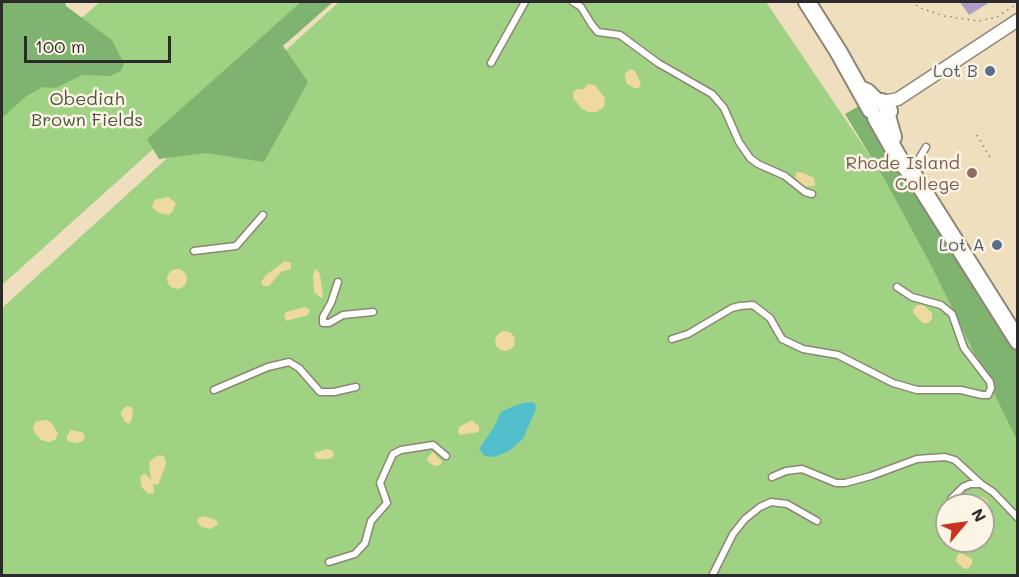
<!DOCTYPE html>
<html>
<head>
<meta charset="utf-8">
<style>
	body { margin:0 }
	#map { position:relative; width:1019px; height:577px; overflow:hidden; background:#f0dfbe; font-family:Mali,sans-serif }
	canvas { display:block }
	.frame { position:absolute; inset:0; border:3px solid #2b2b2b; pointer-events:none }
	.north { position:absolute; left:935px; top:493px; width:60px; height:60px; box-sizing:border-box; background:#fcf5e5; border:2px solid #a8a49b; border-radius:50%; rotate:61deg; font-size:16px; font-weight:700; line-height:24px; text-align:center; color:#2b2b2b }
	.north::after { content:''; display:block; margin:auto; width:21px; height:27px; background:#c8321e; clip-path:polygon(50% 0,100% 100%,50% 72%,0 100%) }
	.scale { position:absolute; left:24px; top:36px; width:147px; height:27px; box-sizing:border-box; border:3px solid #2b2b2b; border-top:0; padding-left:8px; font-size:18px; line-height:21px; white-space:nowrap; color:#2b2b2b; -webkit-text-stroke:4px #fcf5e5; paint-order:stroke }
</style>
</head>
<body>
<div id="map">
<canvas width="1019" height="577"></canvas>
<div class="frame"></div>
<div class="north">N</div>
<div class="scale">100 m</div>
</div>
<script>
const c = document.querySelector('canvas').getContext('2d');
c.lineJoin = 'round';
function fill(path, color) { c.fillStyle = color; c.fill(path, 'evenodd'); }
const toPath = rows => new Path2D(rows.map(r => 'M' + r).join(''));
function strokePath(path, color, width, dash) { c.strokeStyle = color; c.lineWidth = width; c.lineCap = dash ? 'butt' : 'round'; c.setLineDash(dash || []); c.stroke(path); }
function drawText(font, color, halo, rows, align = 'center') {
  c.font = font + ' Mali,sans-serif'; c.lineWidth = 5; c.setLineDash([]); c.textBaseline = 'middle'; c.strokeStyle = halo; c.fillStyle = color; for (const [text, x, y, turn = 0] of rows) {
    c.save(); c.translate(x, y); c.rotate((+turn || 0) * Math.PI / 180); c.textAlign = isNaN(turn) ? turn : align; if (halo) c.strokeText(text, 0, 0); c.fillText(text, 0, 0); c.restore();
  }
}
fill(toPath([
	[100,2,317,2,2,285,2,86],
	[339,2,766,2,1017,373,1017,575,2,575,2,308],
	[947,505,983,505,983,541,947,541]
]), '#9fd282');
fill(toPath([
	[2,2,65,2,66,6,112,40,124,64,121,71,110,76,82,75,56,88,43,87,25,97,2,118],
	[301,2,333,2,283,46,308,82,264,162,206,153,159,159,147,139],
	[862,104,1017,341,1017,440,931,265,885,180,845,114]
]), '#7fb470');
fill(toPath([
	[630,69,635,71,641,83,639,88,634,88,626,83,625,74],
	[588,84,595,85,605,98,604,107,597,112,588,112,582,109,573,98,573,92,578,89,584,89],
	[797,172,804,173,814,178,815,186,803,186,795,177],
	[168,197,176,203,173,211,169,215,159,213,152,207,154,200],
	[285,261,291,263,291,269,281,272,269,286,263,286,261,282,266,275],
	'167 279a10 10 0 1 1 20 0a10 10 0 1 1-20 0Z',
	[316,269,320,274,323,296,321,298,314,292,313,274],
	[917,305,923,305,932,313,932,319,928,323,923,323,914,314,913,310],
	[305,307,310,310,308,315,286,321,284,316,286,312],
	'495 341a10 10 0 1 1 20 0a10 10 0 1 1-20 0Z',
	[127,406,131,407,133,410,132,419,129,424,125,422,121,414,122,410],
	[47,420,51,422,58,434,55,440,49,442,41,440,35,433,33,427,36,421],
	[472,420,479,426,479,432,460,435,458,432,459,427],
	[71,430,82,432,85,436,83,441,77,443,67,441,67,436],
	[327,449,332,450,334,454,333,457,329,459,316,459,314,453],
	[433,452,442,461,441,465,435,466,428,462,427,458],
	[159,455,164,456,166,464,158,485,153,484,154,493,149,494,142,488,140,477,145,473,151,480,149,463,151,460],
	[981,497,986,499,989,504,988,511,983,513,983,505,952,505,957,501,968,502],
	[203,516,216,520,218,523,216,526,210,529,201,527,197,521,200,517],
	[959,553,963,554,972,559,972,564,968,569,963,568,956,561,957,556]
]), '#eeda9e');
fill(toPath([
	[529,402,535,403,536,409,523,439,509,451,494,457,485,456,479,449,494,427,501,412,516,405]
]), '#52becc');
fill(toPath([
	[960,2,990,2,969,15]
]), '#af9dc5');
const lane = toPath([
	[573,2,581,7,592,25,598,32,620,35,658,63,712,94,724,108,739,142,750,158,758,164,785,176,805,192,812,194],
	[491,63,525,2],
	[909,169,916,164,926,147],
	[194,251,236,246,263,215],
	[338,282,331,303,323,317,323,323,329,323,343,315,373,312],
	[672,339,688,334,732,308,740,306,753,305,770,318,782,339,803,349,838,355,893,383,917,390,961,390,982,395,988,395,991,388,990,382,964,348,952,314,941,305,912,297,897,287],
	[214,390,268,367,289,362,299,368,320,392,334,392,356,387],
	[772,477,786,471,802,469,836,483,845,483,871,476,917,459,945,457,955,460,981,484],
	[951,499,963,487,970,484,981,484,993,492,1018,518],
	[329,562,355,554,365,543,371,521,387,503,380,483,393,454,401,450,433,445,446,456],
	[712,576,733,534,745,519,760,507,771,502,787,504,817,521]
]);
const street = toPath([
	[883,102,898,99,1018,20]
]);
const secondary = toPath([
	[807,2,838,51,871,110],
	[862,90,867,92,877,102,882,102,887,106,889,111,887,116,893,137],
	[876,118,901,162,914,176,1018,341]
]);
strokePath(lane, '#8e8574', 9);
strokePath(street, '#8e8574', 15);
strokePath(secondary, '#8e8574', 20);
strokePath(toPath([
	[911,2,923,9,944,16,979,21,997,17,1018,3],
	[977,135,991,159]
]), '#8e8574', 1.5, [1.5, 4.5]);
strokePath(lane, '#fff', 6);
strokePath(street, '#fff', 12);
strokePath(secondary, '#fff', 16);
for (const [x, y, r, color] of [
	[990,71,6,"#5c6f8a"],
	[972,173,6,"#8d6e63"],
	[997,245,6,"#5c6f8a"]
]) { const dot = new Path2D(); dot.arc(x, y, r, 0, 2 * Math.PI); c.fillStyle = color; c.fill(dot); strokePath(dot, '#fcf5e5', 2); }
drawText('18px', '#4e5e75', '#fcf5e5', [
	["Lot B",978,71],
	["Lot A",985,245]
], 'right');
drawText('18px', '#485541', '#fcf5e5', [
	["Obediah",87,99],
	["Brown Fields",87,120]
]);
drawText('18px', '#785e54', '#fcf5e5', [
	["Rhode Island",960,163],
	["College",960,184]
], 'right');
</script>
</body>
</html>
